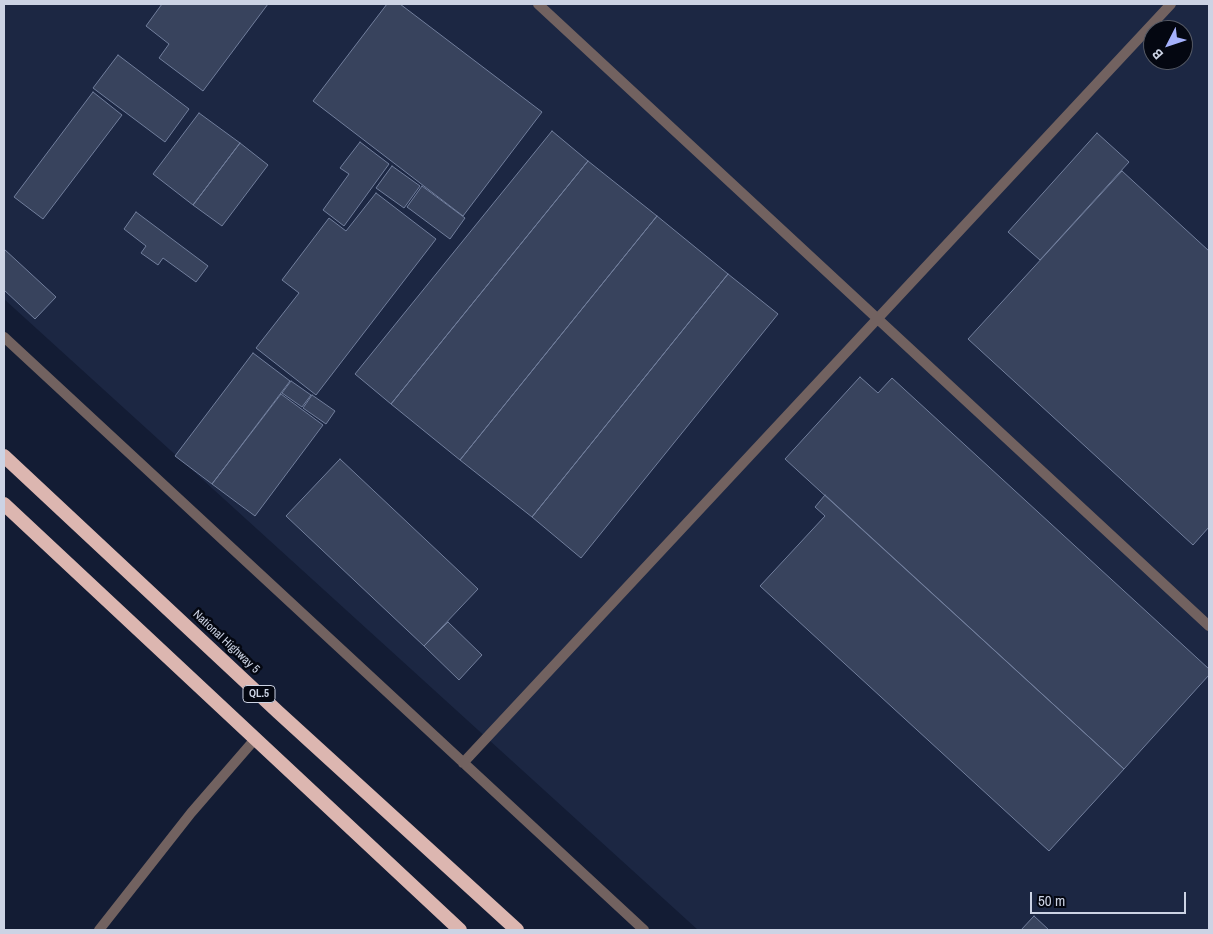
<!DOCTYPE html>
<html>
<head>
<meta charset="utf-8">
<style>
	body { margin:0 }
	#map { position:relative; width:1213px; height:934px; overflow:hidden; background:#131c34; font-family:"Archivo Narrow",sans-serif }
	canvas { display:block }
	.frame { position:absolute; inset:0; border:5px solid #ccd3e4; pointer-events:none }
	.north { position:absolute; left:1143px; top:20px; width:50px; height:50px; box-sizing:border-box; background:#040711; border:1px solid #545965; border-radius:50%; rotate:229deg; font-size:14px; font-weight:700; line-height:20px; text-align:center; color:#ccd3e4 }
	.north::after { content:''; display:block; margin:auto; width:18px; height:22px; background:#a5b1fc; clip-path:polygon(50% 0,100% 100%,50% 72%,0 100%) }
	.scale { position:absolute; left:1030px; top:892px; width:156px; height:22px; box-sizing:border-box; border:2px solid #ccd3e4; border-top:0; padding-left:6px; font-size:15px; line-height:18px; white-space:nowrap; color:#ccd3e4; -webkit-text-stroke:4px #040711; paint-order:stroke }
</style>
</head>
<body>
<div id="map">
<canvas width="1213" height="934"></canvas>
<div class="frame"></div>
<div class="north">B</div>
<div class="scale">50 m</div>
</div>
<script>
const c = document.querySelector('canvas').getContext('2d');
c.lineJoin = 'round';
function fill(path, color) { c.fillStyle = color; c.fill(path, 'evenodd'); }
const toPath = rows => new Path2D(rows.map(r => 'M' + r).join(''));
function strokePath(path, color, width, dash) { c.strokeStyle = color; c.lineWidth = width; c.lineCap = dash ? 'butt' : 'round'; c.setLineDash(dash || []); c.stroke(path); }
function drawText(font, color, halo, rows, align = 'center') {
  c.font = font + ' "Archivo Narrow",sans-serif'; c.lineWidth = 5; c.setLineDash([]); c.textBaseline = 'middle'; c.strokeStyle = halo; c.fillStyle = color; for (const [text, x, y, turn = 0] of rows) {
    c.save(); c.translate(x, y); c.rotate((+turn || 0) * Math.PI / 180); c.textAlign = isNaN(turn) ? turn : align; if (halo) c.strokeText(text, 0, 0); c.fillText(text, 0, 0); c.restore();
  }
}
fill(toPath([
	[4,4,1209,4,1209,930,698,930,4,299],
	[1153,30,1183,30,1183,60,1153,60]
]), '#1c2743');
const building = toPath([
	[162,4,268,4,203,91,159,58,169,44,146,26,162,4],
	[387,4,400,4,542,112,463,216,313,101,387,4],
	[118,55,189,109,165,142,93,88,118,55],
	[93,92,122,115,43,219,14,197,93,92],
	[199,113,240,143,193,205,153,174,199,113],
	[552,131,588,161,391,404,355,374,552,131],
	[1097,133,1129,162,1040,260,1008,232,1097,133],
	[360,142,389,164,344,226,323,210,349,174,340,168,360,142],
	[240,143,268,165,222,226,193,205,240,143],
	[588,161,657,216,460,460,391,404,588,161],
	[392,166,420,186,404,208,376,188,392,166],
	[1122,171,1209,251,1209,527,1193,545,968,339,1122,171],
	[422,186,465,218,450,239,407,207,422,186],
	[376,193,436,239,316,395,256,348,299,293,282,280,329,218,346,231,376,193],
	[136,212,208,266,196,282,163,258,158,265,141,253,146,246,124,229,136,212],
	[657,216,728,274,532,517,460,460,657,216],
	[4,249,56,297,35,319,4,290,4,249],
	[728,274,778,314,581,558,532,517,728,274],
	[253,353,290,381,212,484,175,456,253,353],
	[860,377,878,393,892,378,1209,669,1209,675,1124,769,785,459,860,377],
	[291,381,311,395,302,407,282,393,291,381],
	[281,394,323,425,255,516,212,484,281,394],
	[312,395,335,411,326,424,303,408,312,395],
	[340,459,478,589,424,646,286,516,340,459],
	[825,495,1124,769,1049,851,760,586,825,516,815,507,825,495],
	[448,622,482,655,459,680,424,646,448,622],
	[1034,916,1049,930,1021,930,1034,916]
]);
fill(building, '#38435d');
strokePath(building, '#717e9c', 1);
strokePath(toPath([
	[538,4,1209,626],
	[4,337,644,930],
	[463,763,1171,4],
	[99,930,191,813,256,738]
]), '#726260', 10);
strokePath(toPath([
	[4,456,278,712,517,930],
	[4,504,460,930]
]), '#dcb6b0', 14);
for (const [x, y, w] of [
	[259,694,32]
]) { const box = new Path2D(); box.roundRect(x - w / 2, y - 8.5, w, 17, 4); c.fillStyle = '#040711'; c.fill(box); strokePath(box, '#ccd3e4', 1); }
drawText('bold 11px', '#ccd3e4', null, [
	["QL.5",259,694]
]);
drawText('12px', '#ccd3e4', '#040711', [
	["National Highway 5",226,642,43]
]);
</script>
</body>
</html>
